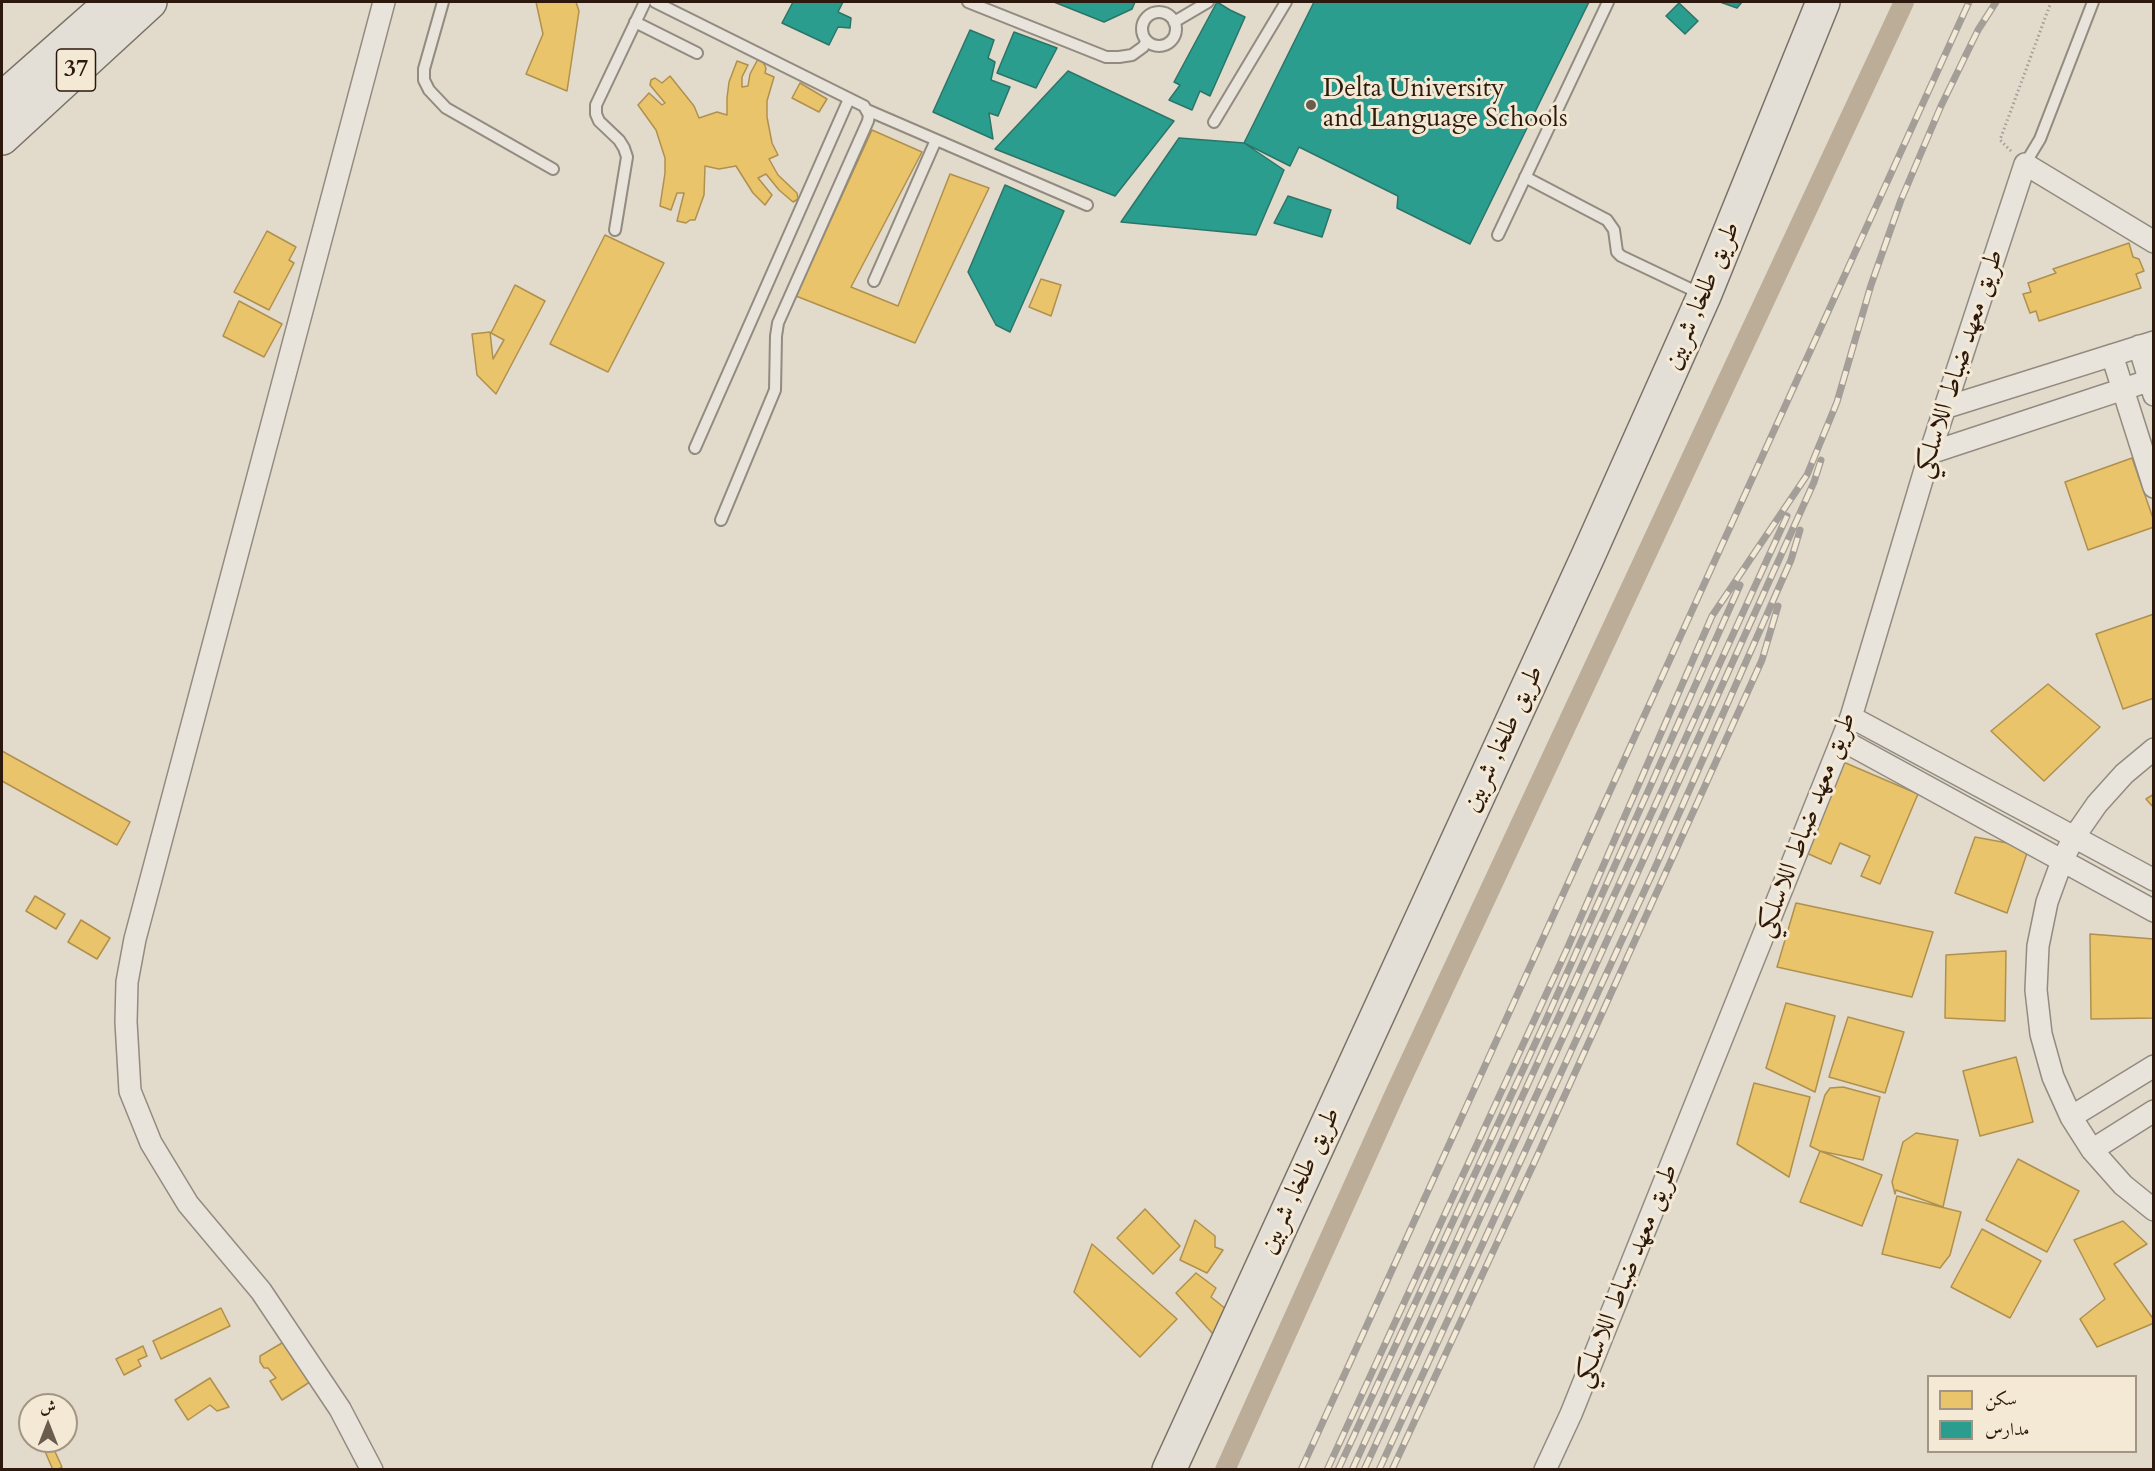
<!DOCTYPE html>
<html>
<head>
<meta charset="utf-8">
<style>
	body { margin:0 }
	#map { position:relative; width:2155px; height:1471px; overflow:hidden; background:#e2daca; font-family:Cardo,Amiri,serif }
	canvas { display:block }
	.frame { position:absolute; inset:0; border:3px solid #2c180c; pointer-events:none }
	.legend { position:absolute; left:1927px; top:1375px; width:210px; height:78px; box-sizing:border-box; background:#f3e9d5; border:2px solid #a39585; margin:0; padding:8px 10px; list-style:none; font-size:18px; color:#2c180c }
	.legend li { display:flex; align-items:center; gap:12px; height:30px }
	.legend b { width:30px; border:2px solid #a39585 }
	.north { position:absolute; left:18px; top:1393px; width:60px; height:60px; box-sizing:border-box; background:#f3e9d5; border:2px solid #a39585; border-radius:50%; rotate:0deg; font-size:16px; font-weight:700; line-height:24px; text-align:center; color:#2c180c }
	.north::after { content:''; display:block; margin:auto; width:21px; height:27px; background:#6c5c4e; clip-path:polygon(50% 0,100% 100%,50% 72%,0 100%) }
</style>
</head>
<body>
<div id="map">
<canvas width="2155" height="1471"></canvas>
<div class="frame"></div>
<ul class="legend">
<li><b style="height:16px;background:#e9c46a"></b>سكن</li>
<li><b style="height:16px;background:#2a9d8f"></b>مدارس</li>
</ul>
<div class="north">ش</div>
</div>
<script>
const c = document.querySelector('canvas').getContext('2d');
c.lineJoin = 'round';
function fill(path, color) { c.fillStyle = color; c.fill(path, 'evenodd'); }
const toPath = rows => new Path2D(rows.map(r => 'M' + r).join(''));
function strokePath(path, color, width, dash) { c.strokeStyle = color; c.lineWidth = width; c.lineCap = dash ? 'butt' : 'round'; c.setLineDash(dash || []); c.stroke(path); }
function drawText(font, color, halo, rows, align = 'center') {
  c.font = font + ' Cardo,Amiri,serif'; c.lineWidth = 6; c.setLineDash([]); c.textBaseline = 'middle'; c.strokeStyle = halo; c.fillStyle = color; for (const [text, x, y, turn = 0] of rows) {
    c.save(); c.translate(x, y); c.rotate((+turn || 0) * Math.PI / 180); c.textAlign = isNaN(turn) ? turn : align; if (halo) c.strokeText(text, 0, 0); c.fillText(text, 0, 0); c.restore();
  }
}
const homes = toPath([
	[536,2,576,2,579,11,567,91,526,74,543,34,536,2],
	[758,59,763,62,766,68,765,73,774,77,767,101,767,117,772,143,778,155,769,159,778,175,797,193,798,199,793,202,779,190,766,174,758,178,772,195,765,205,753,193,736,166,719,169,705,166,704,195,695,220,690,220,686,223,677,221,684,193,677,193,671,210,660,206,665,173,665,158,656,130,638,105,649,93,662,105,665,103,650,85,651,80,655,78,662,83,670,76,694,106,699,118,717,112,727,115,727,98,729,82,737,61,748,65,742,77,742,87,748,86,750,74,758,59],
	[800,83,827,99,819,112,792,98,800,83],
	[872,130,922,152,851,287,898,306,950,174,989,188,915,343,796,296,872,130],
	[267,231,296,247,289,260,294,263,269,310,234,292,267,231],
	[605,235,664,263,608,372,550,344,605,235],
	[2129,243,2133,257,2139,259,2144,271,2136,274,2141,288,2039,321,2036,311,2030,313,2023,294,2031,292,2028,283,2056,273,2053,269,2129,243],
	[1041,279,1061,285,1051,316,1029,307,1041,279],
	[515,285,545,301,496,394,477,375,472,334,490,332,493,359,504,340,491,333,515,285],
	[239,301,282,324,264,357,223,336,239,301],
	[2132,458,2154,521,2154,527,2088,550,2065,482,2132,458],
	[2154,614,2154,698,2123,709,2096,634,2154,614],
	[2048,684,2100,727,2044,781,1991,731,2048,684],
	[2,751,130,822,117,845,2,781,2,751],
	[1841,761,1918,794,1880,884,1861,876,1870,856,1840,843,1831,864,1802,851,1841,761],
	[2154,794,2154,808,2146,799,2154,794],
	[1975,837,2029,847,2007,913,1955,893,1975,837],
	[35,896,65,914,56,929,26,911,35,896],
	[1796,903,1933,932,1912,997,1777,967,1796,903],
	[81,920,110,938,97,959,68,942,81,920],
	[2090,934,2154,939,2154,1018,2091,1019,2090,934],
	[2006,951,2005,1021,1945,1018,1946,955,2006,951],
	[1786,1003,1835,1016,1815,1092,1766,1068,1786,1003],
	[1848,1017,1904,1032,1885,1093,1829,1077,1848,1017],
	[2016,1057,2033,1122,1980,1136,1963,1071,2016,1057],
	[1754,1083,1810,1097,1789,1177,1737,1144,1754,1083],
	[1843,1087,1880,1097,1863,1160,1820,1151,1810,1146,1825,1095,1830,1088,1843,1087],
	[1916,1133,1958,1140,1943,1207,1896,1190,1895,1194,1892,1182,1903,1142,1916,1133],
	[1820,1151,1882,1175,1862,1226,1800,1202,1820,1151],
	[2018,1159,2079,1191,2047,1252,1986,1220,2018,1159],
	[1897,1196,1961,1212,1950,1255,1940,1268,1882,1254,1897,1196],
	[1145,1209,1180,1246,1153,1274,1117,1238,1145,1209],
	[1195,1220,1215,1236,1215,1247,1223,1250,1207,1273,1180,1260,1195,1220],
	[2123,1221,2147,1244,2114,1264,2154,1320,2154,1323,2097,1347,2080,1319,2105,1299,2074,1240,2123,1221],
	[1982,1229,2041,1261,2010,1318,1951,1287,1982,1229],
	[1092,1244,1177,1319,1140,1357,1074,1292,1092,1244],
	[1196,1273,1216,1288,1211,1297,1232,1314,1213,1334,1176,1293,1196,1273],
	[221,1308,230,1326,161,1359,153,1341,221,1308],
	[287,1340,313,1380,282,1400,270,1381,276,1378,268,1368,264,1368,260,1362,260,1356,287,1340],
	[143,1346,147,1356,138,1360,141,1366,124,1375,116,1359,143,1346],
	[210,1378,229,1407,217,1411,210,1405,188,1420,175,1400,210,1378],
	[52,1445,62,1467,57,1470,53,1470,44,1449,52,1445]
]);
fill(homes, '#e9c46a');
strokePath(homes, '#b0904e', 1.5);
const schools = toPath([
	[793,2,843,2,838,12,851,18,850,28,838,27,829,45,782,23,793,2],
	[1054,2,1135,2,1132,9,1104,22,1054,2],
	[1217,2,1230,10,1245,17,1210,96,1200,91,1192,110,1169,100,1180,85,1174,82,1217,2],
	[1314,2,1589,2,1470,244,1397,208,1398,196,1299,147,1290,166,1244,143,1314,2],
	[1720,2,1742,2,1737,8,1720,2],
	[1679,3,1698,21,1685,34,1666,16,1679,3],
	[970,30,994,40,988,58,995,62,991,80,1010,87,998,116,989,113,993,139,933,112,970,30],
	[1014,32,1057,48,1036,88,997,73,1014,32],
	[1068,71,1174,121,1115,196,995,149,1068,71],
	[1179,138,1244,143,1284,170,1256,235,1121,222,1179,138],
	[1005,185,1064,211,1010,332,996,325,968,272,1005,185],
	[1288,196,1331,210,1322,237,1274,223,1288,196]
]);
fill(schools, '#2a9d8f');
strokePath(schools, '#2b7568', 1.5);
strokePath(toPath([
	[1225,1470,1396,1091,1904,2]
]), '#bcad98', 20);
const lane = toPath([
	[443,2,424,69,424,80,429,90,446,108,553,169],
	[655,2,864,106,869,115,868,121,778,323,776,336,775,390,721,520],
	[968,2,1106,57,1119,57,1132,55,1143,47,1147,41],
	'1142 29a17 17 0 1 1 34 0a17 17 0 1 1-34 0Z',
	[635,22,697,53],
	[1174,22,1208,2],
	[867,110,1087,205],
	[1214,122,1286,2],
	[2025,164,2040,139,2093,2],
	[1525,177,1607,220,1614,230,1617,252,1621,256,1701,294],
	[615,230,627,157,624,148,619,140,599,121,596,114,596,105,645,2],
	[1498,235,1608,2],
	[874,281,936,140],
	[695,448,849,99]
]);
const street = toPath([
	[2139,346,2154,395],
	[2112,355,2154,487],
	[1944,408,2154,342],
	[1930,453,2154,379],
	[1851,717,2154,880],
	[1842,740,2154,911],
	[2154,749,2124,774,2097,804,2074,837,2062,861,2047,902,2038,946,2036,990,2041,1034,2053,1077,2071,1117,2092,1150,2123,1185,2154,1210],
	[2071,1117,2154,1066],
	[2092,1150,2154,1111],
	[372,1470,340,1409,261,1291,188,1204,151,1143,130,1091,126,1022,127,982,135,939,384,2],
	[1545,1470,1571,1414,1851,717,1930,453,2025,164,2154,242]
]);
const primary = toPath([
	[1169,1470,1588,556,1704,296,1823,2]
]);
const highway = toPath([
	[2,99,112,2],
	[2,138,150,2]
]);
strokePath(lane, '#928b80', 14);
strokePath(street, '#928b80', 24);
strokePath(primary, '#787167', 36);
strokePath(highway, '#787167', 36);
strokePath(toPath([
	[2011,151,2000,140,2051,2]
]), '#a49e98', 3, [1.5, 3]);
strokePath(lane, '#e8e4dc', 10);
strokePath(street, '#e8e4dc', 21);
strokePath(primary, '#e4dfd6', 33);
strokePath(highway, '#e4dfd6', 33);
const rail = toPath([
	[1301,1470,1969,2],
	[1327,1470,1567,949,1712,616,1807,475,1837,402,1871,285,1901,200,1941,106,1978,30,1996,2],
	[1338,1470,1546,1020,1740,585],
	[1352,1470,1787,516],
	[1364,1470,1571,1020,1814,482,1821,460],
	[1379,1470,1654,870,1791,560,1800,530],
	[1392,1470,1540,1150,1762,660,1778,606]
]);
strokePath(rail, '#a49e98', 7);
strokePath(rail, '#f3e9d5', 4.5, [14]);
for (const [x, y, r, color] of [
	[1311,105,6,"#6c5c4e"]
]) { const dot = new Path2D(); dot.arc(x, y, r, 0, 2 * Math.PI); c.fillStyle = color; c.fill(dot); strokePath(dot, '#f3e9d5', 2); }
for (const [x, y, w] of [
	[76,70,39]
]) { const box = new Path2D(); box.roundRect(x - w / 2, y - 21, w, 42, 4.5); c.fillStyle = '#f3e9d5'; c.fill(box); strokePath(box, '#2c180c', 1.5); }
drawText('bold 24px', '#2c180c', null, [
	["37",76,70]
]);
drawText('26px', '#2c180c', '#f3e9d5', [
	["Delta University",1323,90],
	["and Language Schools",1323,120]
], 'left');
drawText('26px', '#2c180c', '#f3e9d5', [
	["طريق طلخا, شربين",1703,296,-67],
	["طريق معهد ضباط اللاسلكي",1960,364,-72],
	["طريق طلخا, شربين",1504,739,-65],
	["طريق معهد ضباط اللاسلكي",1807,825,-69],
	["طريق طلخا, شربين",1301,1181,-65],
	["طريق معهد ضباط اللاسلكي",1627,1276,-68]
]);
</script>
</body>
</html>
